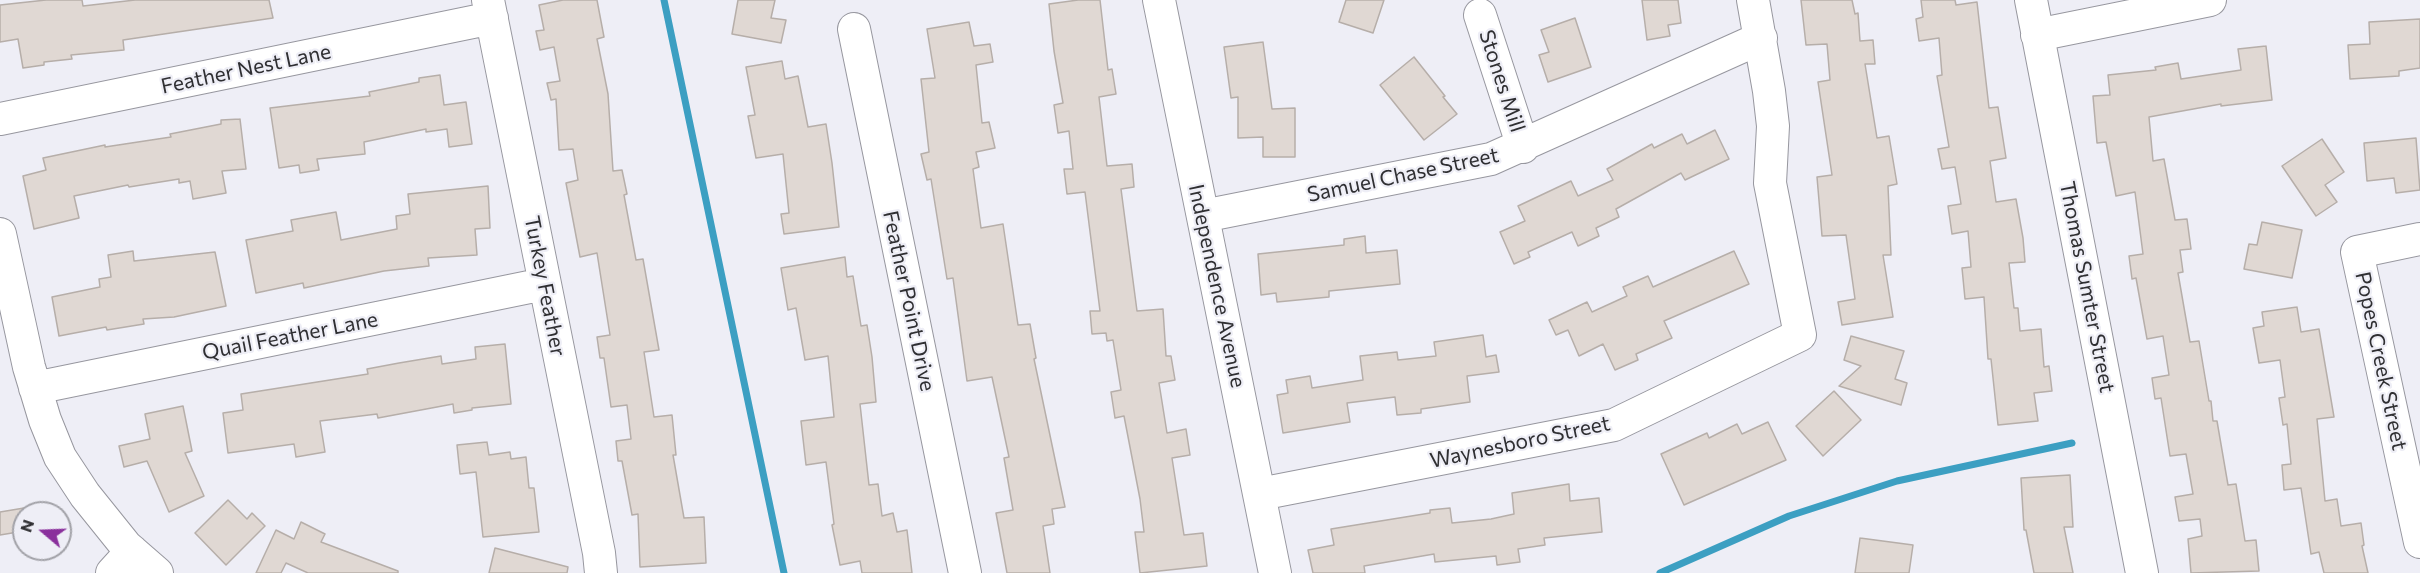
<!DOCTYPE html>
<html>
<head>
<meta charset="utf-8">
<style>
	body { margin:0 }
	#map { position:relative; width:2420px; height:573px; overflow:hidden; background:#eeeef6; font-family:Commissioner,sans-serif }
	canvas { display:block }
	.north { position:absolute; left:12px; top:501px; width:60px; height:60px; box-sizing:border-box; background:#eeeef6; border:2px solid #a2a2a8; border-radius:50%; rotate:289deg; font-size:16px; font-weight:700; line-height:24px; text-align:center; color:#2f2f32 }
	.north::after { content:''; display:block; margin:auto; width:21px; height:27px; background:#8a309c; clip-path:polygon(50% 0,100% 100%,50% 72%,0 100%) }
</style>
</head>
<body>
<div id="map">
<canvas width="2420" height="573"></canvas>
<div class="north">N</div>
</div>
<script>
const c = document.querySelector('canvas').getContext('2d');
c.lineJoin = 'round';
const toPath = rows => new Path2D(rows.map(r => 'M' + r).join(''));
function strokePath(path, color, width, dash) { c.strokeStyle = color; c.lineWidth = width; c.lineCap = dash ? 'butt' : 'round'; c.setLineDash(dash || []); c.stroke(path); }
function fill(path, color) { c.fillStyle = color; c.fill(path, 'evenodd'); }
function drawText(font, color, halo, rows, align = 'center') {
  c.font = font + ' Commissioner,sans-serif'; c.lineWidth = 4.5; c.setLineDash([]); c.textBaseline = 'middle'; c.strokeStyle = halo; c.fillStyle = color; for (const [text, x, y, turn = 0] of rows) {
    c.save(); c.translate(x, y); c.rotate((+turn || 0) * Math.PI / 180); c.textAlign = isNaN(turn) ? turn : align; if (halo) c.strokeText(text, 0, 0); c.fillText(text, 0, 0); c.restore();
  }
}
strokePath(toPath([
	[664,0,784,573],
	[1660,573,1789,516,1897,481,2072,443]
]), '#3c9fc2', 7);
const building = toPath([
	[46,0,82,0,83,6,135,0,269,0,273,18,123,40,124,50,71,55,72,59,44,62,44,65,23,68,18,39,0,42,0,5,46,0],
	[563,0,597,0,604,37,597,39,608,94,613,171,622,170,627,194,624,195,636,260,643,259,659,350,644,352,654,417,672,415,676,455,673,455,684,518,704,517,706,563,640,567,638,514,632,515,622,461,618,461,616,441,631,439,627,405,611,407,604,358,600,358,597,337,610,335,597,253,580,257,566,183,578,180,573,149,559,150,556,99,551,100,547,83,560,81,554,47,540,50,536,31,544,30,539,5,563,0],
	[738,0,775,0,771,18,786,20,781,43,732,34,738,0],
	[1078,0,1100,0,1108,70,1112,69,1116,94,1099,97,1107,166,1132,164,1134,187,1121,189,1137,311,1163,309,1166,356,1171,356,1175,380,1159,383,1167,433,1186,429,1190,455,1172,458,1184,535,1203,533,1207,566,1140,573,1135,532,1144,532,1140,499,1124,416,1115,418,1111,392,1121,390,1113,340,1107,341,1106,333,1092,334,1090,311,1100,311,1085,192,1067,194,1064,169,1073,169,1069,131,1058,133,1054,105,1063,103,1054,51,1049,4,1078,0],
	[1346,0,1384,0,1373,33,1339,22,1346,0],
	[1642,0,1678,0,1681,23,1668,25,1670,36,1647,40,1642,0],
	[1801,0,1852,0,1855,14,1858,13,1860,41,1873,40,1875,64,1865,64,1877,138,1889,136,1897,184,1888,186,1891,255,1883,255,1893,317,1842,325,1838,302,1855,299,1846,235,1822,236,1817,177,1832,175,1818,82,1830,80,1827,44,1806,45,1801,0],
	[1921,0,1955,0,1956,5,1977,2,1989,108,1998,107,2006,158,1990,161,1996,202,2016,199,2023,238,2025,262,2009,263,2014,308,2018,308,2020,331,2041,329,2044,367,2049,366,2052,391,2034,393,2038,421,1998,425,1991,359,1988,359,1984,297,1965,299,1962,268,1971,267,1968,231,1952,234,1948,206,1961,204,1955,167,1942,169,1938,149,1949,147,1937,76,1942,75,1939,38,1919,41,1916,19,1923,17,1921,0],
	[1575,18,1591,67,1548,82,1539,55,1549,52,1541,30,1575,18],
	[2420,19,2420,68,2399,71,2399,76,2350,79,2348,45,2370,44,2369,22,2420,19],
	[969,22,974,46,990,44,993,62,976,65,982,123,989,122,995,148,976,152,979,167,973,169,981,228,1003,224,1018,325,1030,324,1036,358,1034,359,1065,507,1052,509,1054,524,1043,526,1050,573,1007,573,996,513,1013,510,1004,458,1009,457,992,377,967,381,953,278,947,279,931,179,927,180,921,154,929,152,921,79,935,78,927,29,969,22],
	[1263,42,1272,109,1295,108,1295,157,1263,157,1263,137,1238,138,1238,97,1231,98,1224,47,1263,42],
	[2266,46,2272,100,2221,106,2221,104,2149,117,2153,161,2164,159,2175,220,2187,219,2191,249,2180,250,2183,272,2178,273,2190,342,2199,341,2209,401,2211,401,2213,421,2217,421,2228,485,2236,484,2245,541,2256,540,2259,571,2191,573,2188,539,2202,536,2200,519,2179,521,2175,497,2193,494,2186,454,2170,456,2161,398,2155,399,2152,378,2169,375,2163,336,2147,339,2136,278,2132,279,2129,256,2143,254,2135,192,2116,196,2106,142,2097,143,2093,96,2110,95,2108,75,2156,70,2155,67,2178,63,2181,79,2241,70,2238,49,2266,46],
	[1414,57,1445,96,1443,97,1457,114,1424,140,1380,85,1414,57],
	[782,61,785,79,798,76,808,127,826,124,832,163,839,227,784,234,781,214,789,213,783,154,756,158,748,116,755,115,746,67,782,61],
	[440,75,444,105,466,102,472,144,449,147,447,129,426,132,426,129,364,142,365,154,317,159,319,170,300,173,299,165,279,168,270,108,370,96,369,92,419,82,419,78,440,75],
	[240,119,246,169,222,171,226,193,193,199,190,181,179,183,179,179,129,187,128,185,74,196,79,218,34,229,23,176,46,170,43,158,105,145,105,147,171,137,170,134,221,124,221,120,240,119],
	[1715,130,1729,159,1685,180,1681,173,1616,209,1619,217,1596,228,1599,236,1578,246,1572,232,1528,252,1530,257,1514,264,1500,232,1525,221,1518,206,1571,181,1578,196,1613,180,1607,169,1652,144,1654,148,1682,134,1687,144,1715,130],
	[2416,138,2420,190,2396,193,2394,178,2367,181,2364,143,2416,138],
	[2322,139,2344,172,2325,185,2337,202,2316,216,2282,166,2322,139],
	[488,186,490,228,475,229,477,255,428,258,429,266,384,271,304,288,303,283,256,293,246,240,293,231,291,220,336,212,341,240,397,229,396,216,410,214,408,194,488,186],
	[2262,222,2302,230,2292,278,2244,269,2249,244,2257,245,2262,222],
	[1365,236,1366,253,1397,250,1400,284,1329,291,1329,297,1277,302,1276,293,1261,295,1258,254,1344,245,1344,239,1365,236],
	[133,251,134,261,215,252,226,306,174,317,143,319,144,324,107,330,106,327,59,336,52,297,100,287,99,279,111,277,108,255,133,251],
	[1734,251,1749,284,1664,321,1672,338,1636,354,1638,360,1615,370,1603,344,1579,356,1568,330,1556,335,1549,320,1587,302,1592,312,1627,296,1623,287,1648,276,1653,287,1734,251],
	[845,257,847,277,853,276,861,326,867,325,872,357,876,402,860,404,869,485,878,484,882,516,893,513,897,532,907,530,912,573,862,573,860,561,840,565,832,525,834,524,826,462,806,465,801,421,834,417,828,356,805,360,796,308,788,310,781,268,845,257],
	[2297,307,2301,332,2319,329,2334,417,2317,419,2325,501,2337,499,2341,526,2361,523,2364,545,2362,546,2368,573,2324,573,2319,552,2311,554,2301,488,2284,490,2282,465,2291,464,2287,424,2283,425,2279,398,2285,397,2280,360,2259,363,2253,328,2264,326,2262,312,2297,307],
	[1483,335,1486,357,1496,355,1499,372,1467,376,1470,402,1421,409,1421,413,1397,415,1395,397,1347,403,1350,422,1283,433,1277,395,1288,393,1286,380,1310,376,1312,388,1363,380,1360,356,1397,352,1398,360,1436,356,1434,342,1483,335],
	[1851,336,1904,351,1895,379,1907,383,1901,405,1839,386,1861,366,1844,360,1851,336],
	[505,344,511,404,472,408,472,410,454,413,453,404,378,418,377,414,320,421,325,452,296,457,294,444,228,453,223,413,243,410,241,394,368,374,367,369,399,363,441,356,442,364,476,359,475,347,505,344],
	[1834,391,1861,420,1823,456,1796,426,1834,391],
	[183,406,192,451,185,453,204,496,169,512,147,461,124,467,119,446,150,439,145,414,183,406],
	[1768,422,1786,460,1684,505,1661,454,1707,433,1709,438,1737,424,1742,434,1768,422],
	[487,442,489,455,510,452,511,459,526,457,529,488,534,488,539,532,483,537,476,472,460,474,457,445,487,442],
	[2070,475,2073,527,2064,527,2073,573,2034,573,2026,530,2024,530,2021,478,2070,475],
	[1569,484,1570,501,1599,498,1602,532,1544,538,1545,545,1518,549,1520,562,1497,565,1496,556,1435,562,1434,554,1364,566,1365,573,1313,573,1308,550,1334,545,1331,529,1430,513,1430,510,1450,508,1452,523,1491,519,1514,514,1512,493,1569,484],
	[228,500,247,519,252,513,265,526,226,565,195,533,228,500],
	[24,508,24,531,0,535,0,512,24,508],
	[301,522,325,534,321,542,398,571,398,573,308,573,286,563,281,573,256,573,276,530,294,539,301,522],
	[1860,538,1913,545,1909,573,1855,573,1860,538],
	[495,548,568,567,567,573,489,573,495,548]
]);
fill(building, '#e0d8d3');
strokePath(building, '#b6aea9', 1.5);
const minor = toPath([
	[488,0,599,553,601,573],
	[1159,0,1275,573],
	[2031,0,2142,573],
	[1480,15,1523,147],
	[854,29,965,573],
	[2037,35,2210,0],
	[0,119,492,18],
	[1203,216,1491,159,1761,38],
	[0,234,29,367,45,420,60,457,85,495,126,546,157,573],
	[2420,239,2357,252,2420,542],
	[35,388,544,284],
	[1260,494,1614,425,1800,335,1770,183,1773,126,1769,91,1753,0],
	[112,573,132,551]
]);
strokePath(minor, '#97979f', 34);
strokePath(minor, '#fff', 32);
drawText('21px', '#2f2f32', '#eeeef6', [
	["Feather Nest Lane",246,69,-12],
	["Stones Mill",1502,81,72],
	["Samuel Chase Street",1403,175,-12],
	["Turkey Feather",545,286,79],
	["Independence Avenue",1217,286,78],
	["Thomas Sumter Street",2087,287,79],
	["Feather Point Drive",909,301,78],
	["Quail Feather Lane",290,336,-11],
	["Popes Creek Street",2381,361,78],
	["Waynesboro Street",1520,442,-12]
]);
</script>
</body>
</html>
